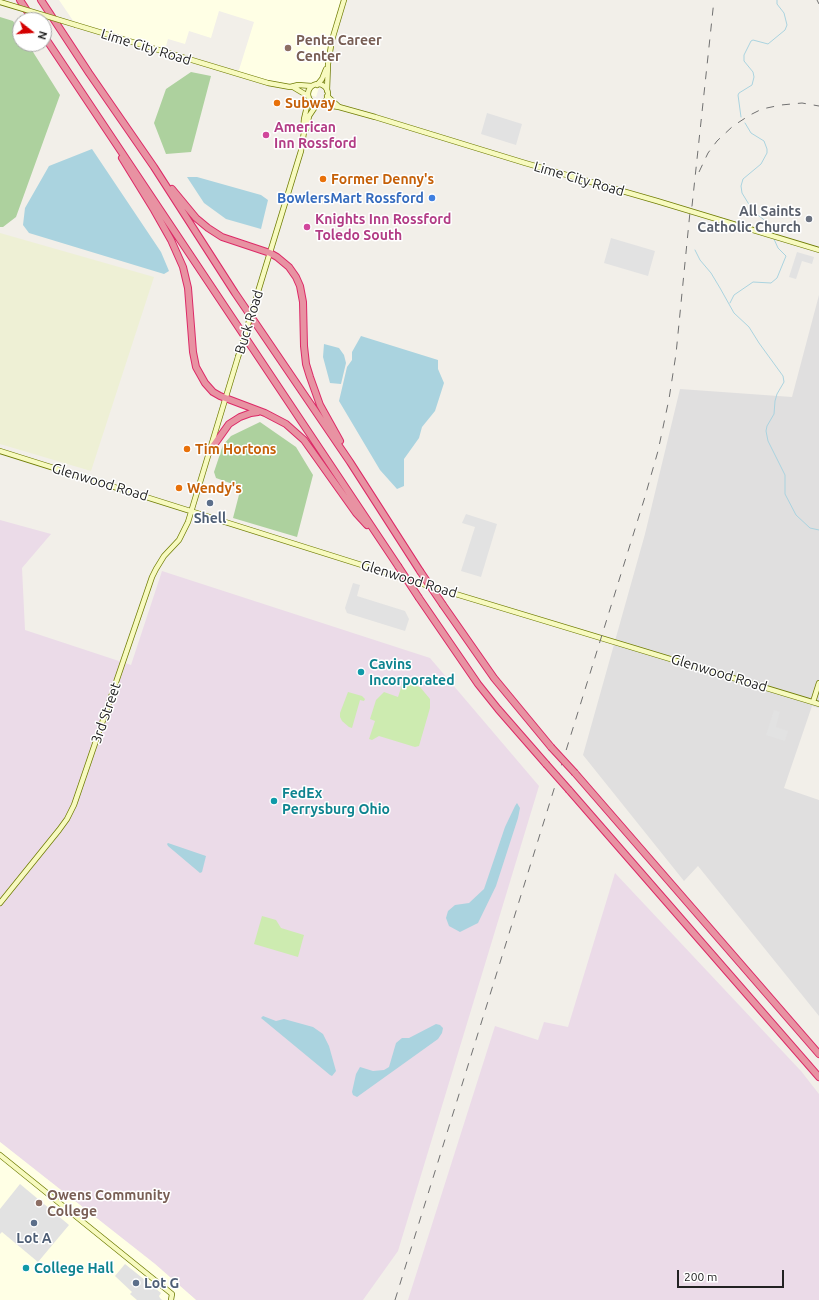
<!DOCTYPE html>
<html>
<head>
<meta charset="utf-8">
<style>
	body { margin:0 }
	#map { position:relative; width:819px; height:1300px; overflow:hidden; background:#f2efe9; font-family:Ubuntu,sans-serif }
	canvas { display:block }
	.north { position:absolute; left:12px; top:12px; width:40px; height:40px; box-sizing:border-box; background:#fff; border:1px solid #a7a7a7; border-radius:50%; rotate:107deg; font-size:11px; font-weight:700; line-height:16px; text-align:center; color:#222 }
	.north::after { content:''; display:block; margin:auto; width:14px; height:18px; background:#d40000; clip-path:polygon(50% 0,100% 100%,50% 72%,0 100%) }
	.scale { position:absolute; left:677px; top:1270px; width:107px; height:18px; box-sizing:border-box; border:2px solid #222; border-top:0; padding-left:5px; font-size:12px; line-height:14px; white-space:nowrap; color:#222; -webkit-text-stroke:3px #fff; paint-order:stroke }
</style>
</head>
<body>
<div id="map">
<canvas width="819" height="1300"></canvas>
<div class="north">N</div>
<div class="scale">200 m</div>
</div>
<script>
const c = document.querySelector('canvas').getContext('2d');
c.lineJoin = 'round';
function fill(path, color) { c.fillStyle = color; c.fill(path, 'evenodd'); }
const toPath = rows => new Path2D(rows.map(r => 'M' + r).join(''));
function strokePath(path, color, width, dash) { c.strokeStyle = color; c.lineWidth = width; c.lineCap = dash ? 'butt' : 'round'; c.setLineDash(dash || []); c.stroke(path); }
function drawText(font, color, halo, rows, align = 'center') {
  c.font = font + ' Ubuntu,sans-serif'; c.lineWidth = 3; c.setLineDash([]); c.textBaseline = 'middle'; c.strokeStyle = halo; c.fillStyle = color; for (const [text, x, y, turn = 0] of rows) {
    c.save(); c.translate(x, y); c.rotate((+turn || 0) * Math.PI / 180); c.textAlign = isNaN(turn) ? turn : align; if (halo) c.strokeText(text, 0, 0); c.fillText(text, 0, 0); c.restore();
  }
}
fill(toPath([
	[819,295,819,708,812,706,784,788,819,800,819,1016,698,866,684,881,583,755,645,534,680,389,792,397]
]), '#e0dfdf');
fill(toPath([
	[0,520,51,534,22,568,25,630,131,665,162,571,430,658,539,786,398,1251,363,1300,196,1300,155,1264,0,1142],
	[615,873,801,1071,819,1094,819,1300,408,1300,495,1026,538,1040,544,1022,568,1027]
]), '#ebdbe8');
fill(toPath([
	[59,0,347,0,316,97,238,73,254,22,219,11,211,38,189,31,185,44,168,39,164,53,76,25],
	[0,1142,155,1264,196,1300,0,1300]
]), '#ffffe5');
fill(toPath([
	[0,233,154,277,91,471,0,444]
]), '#eef0d5');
fill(toPath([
	[403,682,420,687,430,699,430,708,419,746,415,747,379,736,372,740,369,739,375,721,370,719,376,700,384,692,398,697],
	[348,692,362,696,365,699,364,701,360,700,352,728,349,727,342,721,340,717,340,713],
	[262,916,276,920,281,928,304,935,298,957,254,944]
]), '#cdebb0');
fill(toPath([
	[0,17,13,21,20,32,20,44,28,44,60,95,16,217,3,227,0,227],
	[191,72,211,76,191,152,166,154,154,123,166,89],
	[260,422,296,447,313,475,297,537,233,518,241,487,216,478,214,472,223,445,231,436]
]), '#add19e');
fill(toPath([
	[487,113,522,124,516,145,481,134],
	[611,238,655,251,648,276,604,263],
	[797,252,814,257,812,264,802,261,796,279,789,277],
	[466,514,497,524,481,577,461,571,475,527,462,523],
	[353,583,360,585,357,596,405,611,409,619,405,631,347,613,345,608],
	[774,710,780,712,776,727,788,731,785,741,766,735],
	[20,1184,69,1225,38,1262,2,1232,0,1234,0,1209],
	[125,1264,161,1293,159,1296,160,1298,162,1300,137,1300,130,1294,132,1292,115,1276]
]), '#e2e2e2');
fill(toPath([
	[92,149,161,252,169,271,164,274,29,233,23,225,25,208,49,166],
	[187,177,197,177,261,195,268,200,261,229,226,219,204,203],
	[361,336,438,360,438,369,444,383,435,411,422,427,419,438,404,459,404,486,397,489,380,470,339,401,347,367,352,360,352,352],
	[324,344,339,348,344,355,346,363,341,384,330,383,323,357],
	[517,803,520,808,518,818,496,886,478,923,460,932,449,926,446,918,448,911,455,905,469,903,484,889,505,827,515,806],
	[168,843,206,856,202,872,200,873,168,846,167,844],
	[263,1016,276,1021,284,1019,313,1027,323,1034,329,1046,336,1071,332,1076,330,1075,261,1018],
	[436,1024,440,1025,443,1028,442,1033,438,1039,357,1097,353,1095,352,1092,356,1074,360,1067,373,1071,384,1070,389,1067,396,1043,402,1038,409,1038]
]), '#aad3df');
strokePath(toPath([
	[741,117,738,95,739,93,752,85,754,77,753,72,744,61,744,55,751,41,753,40,768,44,785,30,787,25,784,13,777,4,777,0],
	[745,123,751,133,764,141,767,149,767,153,761,164,743,179,741,186,742,193,753,211,768,223,773,234],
	[695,250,700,260,711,273,720,288,734,313,749,327,759,343,783,376,784,382,777,394,775,401,774,414,767,426,766,431,768,441,785,475,785,494,796,515,810,528,819,530],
	[730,303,734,295,753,282,771,283,777,278,786,256,778,248,774,239]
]), '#aad3df', 1);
const secondary = toPath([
	[76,25,268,83,290,87,298,85,312,86],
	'308 94a10 10 0 1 1 20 0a10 10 0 1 1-20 0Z',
	[317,85,322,79,326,69],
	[293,87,308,96],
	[327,91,328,64,332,40,344,0],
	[327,96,339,107],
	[318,104,339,107,375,117,525,163,657,201,819,250],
	[304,132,307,128,309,116,317,104],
	[257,295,301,151,304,132,303,130,304,119,309,98],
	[0,451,406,579,819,704],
	[813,702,819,683],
	[0,903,59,830,67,819,74,805,152,577,156,569,164,556,179,540,188,522,238,357],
	[0,1155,172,1294,171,1300]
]);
const highway = toPath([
	[20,0,33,20],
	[41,0,89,73,154,167,235,293,350,462,420,571],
	[44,36,398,566],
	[122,158,154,210,171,240,183,267,188,288,193,352,196,367,205,383,213,392,220,396,265,413,286,424,304,440,356,513,367,525],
	[172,189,196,218,208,228,222,237,270,253,277,257,289,267,296,277,300,286,303,302,304,346,306,364,310,377,320,405,340,441],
	[209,452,229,424,240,417,251,413,258,412],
	[419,598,478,684,498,709,546,764],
	[443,605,494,678,551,747],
	[575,773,819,1054],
	[569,790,819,1077]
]);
strokePath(secondary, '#707d05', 6);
strokePath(highway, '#dc2a67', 8);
strokePath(secondary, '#f7fabf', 4.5);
strokePath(highway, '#e892a2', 6);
strokePath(toPath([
	[817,0,819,4],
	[699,172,708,153,717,141,733,126,750,115,762,109,781,105,802,103,819,106],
	[395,1300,644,500,658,451,669,399,676,354,690,212,692,206,714,0]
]), '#707070', 1, [8, 8]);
const secondaryBridge = toPath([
	[0,2,76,25],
	[238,357,257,295]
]);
const highwayBridge = toPath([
	[398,566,419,598],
	[420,571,443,605],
	[551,747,575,773],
	[546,764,569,790]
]);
strokePath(secondaryBridge, '#707d05', 6, []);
strokePath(highwayBridge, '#dc2a67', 8, []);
strokePath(secondaryBridge, '#f7fabf', 4.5);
strokePath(highwayBridge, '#e892a2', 6);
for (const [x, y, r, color] of [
	[288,48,4,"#8d6e63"],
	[277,103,4,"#e8710a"],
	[266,135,4,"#d1479c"],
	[323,179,4,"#e8710a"],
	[432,198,4,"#3f7fe0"],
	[809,219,4,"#6b7280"],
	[307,227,4,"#d1479c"],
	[187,449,4,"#e8710a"],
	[179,488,4,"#e8710a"],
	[210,503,4,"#5c6f8a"],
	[361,672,4,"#0f9aa8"],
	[274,801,4,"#0f9aa8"],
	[39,1203,4,"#8d6e63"],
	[34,1223,4,"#5c6f8a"],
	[26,1268,4,"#0f9aa8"],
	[136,1283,4,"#5c6f8a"]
]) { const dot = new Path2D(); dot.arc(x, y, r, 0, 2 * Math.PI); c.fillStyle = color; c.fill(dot); strokePath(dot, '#fff', 1.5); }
drawText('bold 14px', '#785e54', '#fff', [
	["Penta Career",296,40],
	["Center",296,56],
	["Owens Community",47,1195],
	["College",47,1211]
], 'left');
drawText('14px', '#222', '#fff', [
	["Lime City Road",146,47,17],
	["Lime City Road",579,179,16],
	["Buck Road",249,322,-73],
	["Glenwood Road",100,482,17],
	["Glenwood Road",409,579,17],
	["Glenwood Road",719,673,17],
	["3rd Street",106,713,-71]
]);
drawText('bold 14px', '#c56008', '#fff', [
	["Subway",285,103],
	["Former Denny's",331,179],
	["Tim Hortons",195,449],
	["Wendy's",187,488]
], 'left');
drawText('bold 14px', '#b23c85', '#fff', [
	["American",274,127],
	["Inn Rossford",274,143],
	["Knights Inn Rossford",315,219],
	["Toledo South",315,235]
], 'left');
drawText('bold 14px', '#366cbe', '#fff', [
	["BowlersMart Rossford",424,198]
], 'right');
drawText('bold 14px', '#5b616d', '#fff', [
	["All Saints",801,211],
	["Catholic Church",801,227]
], 'right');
drawText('bold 14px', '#4e5e75', '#fff', [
	["Shell",210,518],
	["Lot A",34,1238],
	["Lot G",144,1283,"left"]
]);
drawText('bold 14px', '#0d838f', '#fff', [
	["Cavins",369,664],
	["Incorporated",369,680],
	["FedEx",282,793],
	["Perrysburg Ohio",282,809],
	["College Hall",34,1268]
], 'left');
</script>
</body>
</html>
